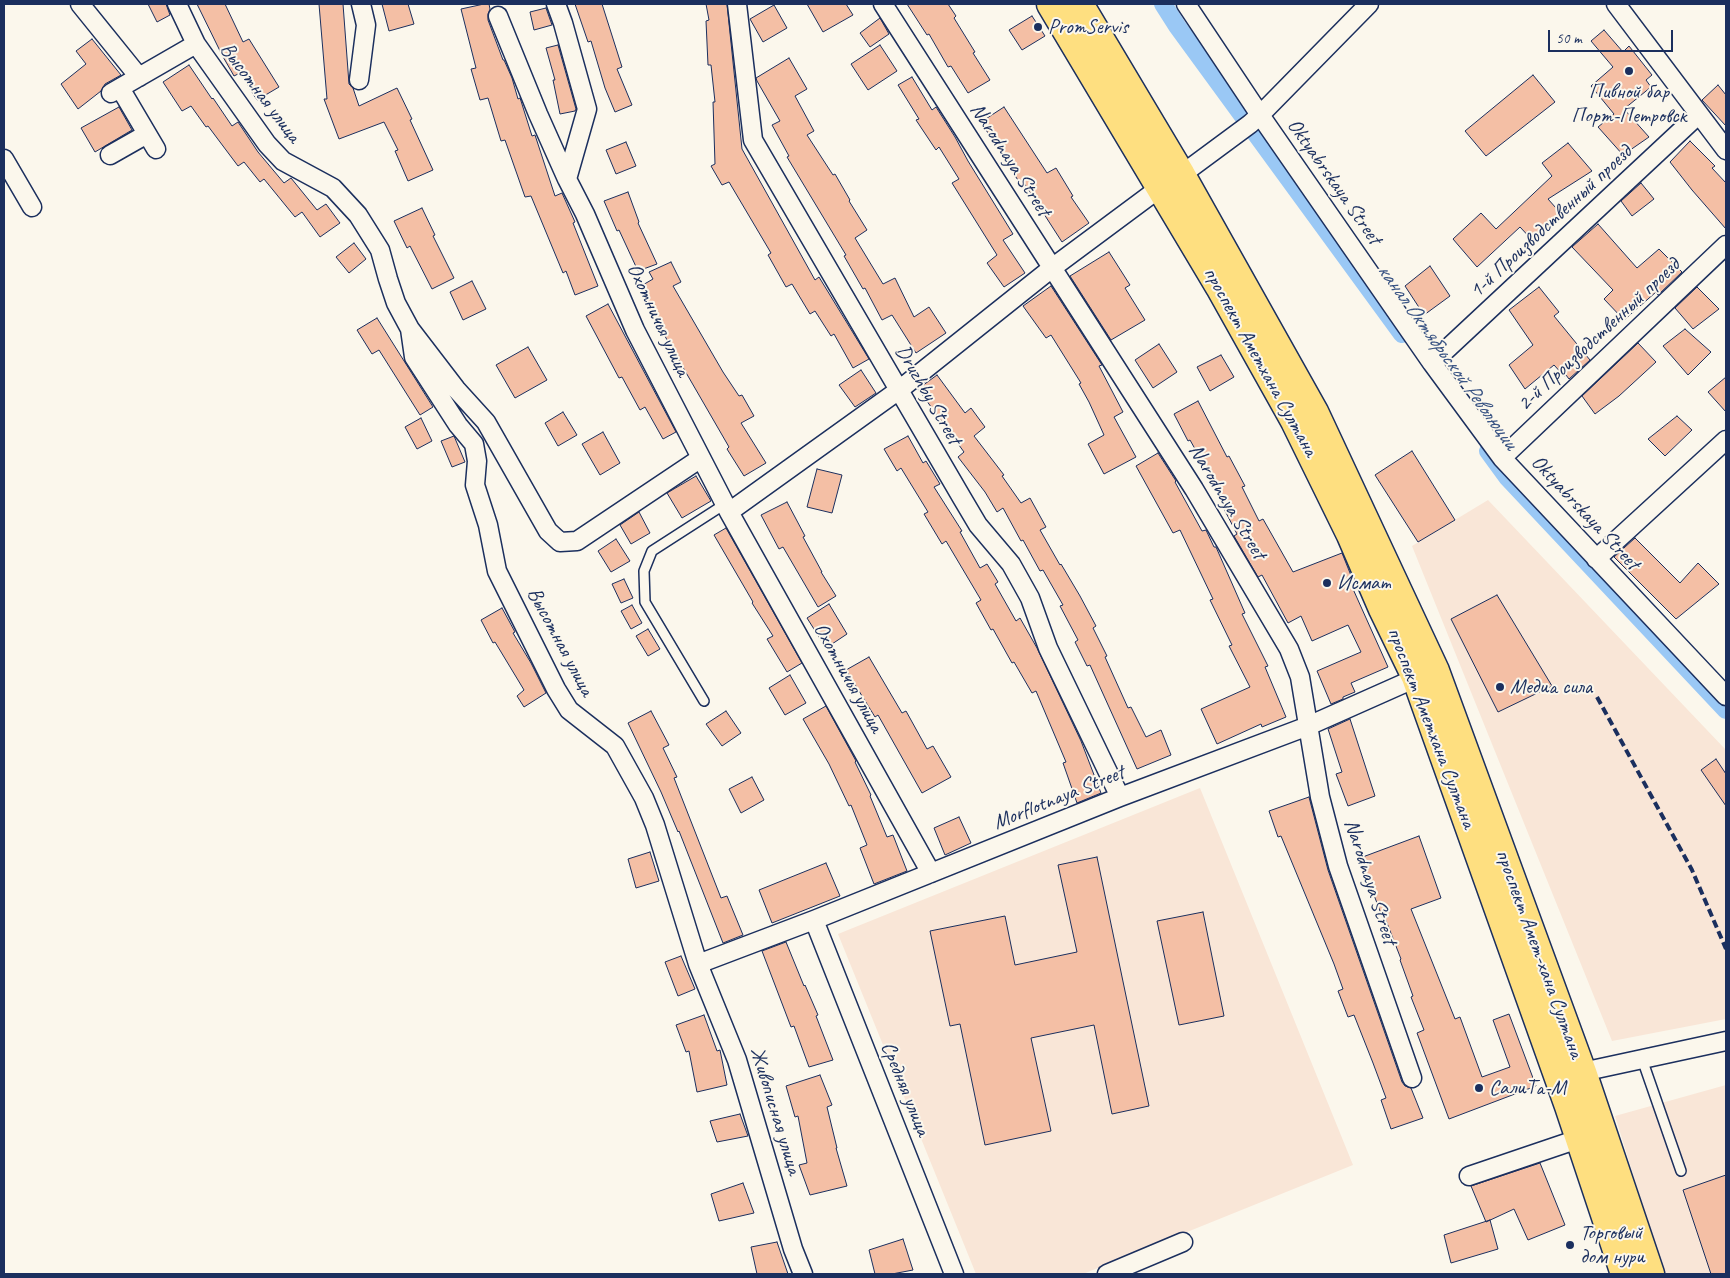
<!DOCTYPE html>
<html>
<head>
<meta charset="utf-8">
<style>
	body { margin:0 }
	#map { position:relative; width:1730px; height:1278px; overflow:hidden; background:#fbf7ec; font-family:Caveat,sans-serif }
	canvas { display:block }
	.frame { position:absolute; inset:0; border:5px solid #1b2f5e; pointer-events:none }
	.scale { position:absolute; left:1548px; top:30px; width:125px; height:22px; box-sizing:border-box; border:2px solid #1b2f5e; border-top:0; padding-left:6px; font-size:15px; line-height:18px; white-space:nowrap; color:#1b2f5e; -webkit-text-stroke:4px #fbf7ec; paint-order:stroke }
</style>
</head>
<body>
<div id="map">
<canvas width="1730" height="1278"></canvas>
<div class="frame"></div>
<div class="scale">50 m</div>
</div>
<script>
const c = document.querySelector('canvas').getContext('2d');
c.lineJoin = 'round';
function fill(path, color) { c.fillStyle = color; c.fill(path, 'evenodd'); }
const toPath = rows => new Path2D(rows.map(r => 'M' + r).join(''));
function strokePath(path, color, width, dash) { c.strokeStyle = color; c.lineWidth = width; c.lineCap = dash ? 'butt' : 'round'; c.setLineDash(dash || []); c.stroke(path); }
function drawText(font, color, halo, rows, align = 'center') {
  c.font = font + ' Caveat,sans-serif'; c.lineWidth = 4; c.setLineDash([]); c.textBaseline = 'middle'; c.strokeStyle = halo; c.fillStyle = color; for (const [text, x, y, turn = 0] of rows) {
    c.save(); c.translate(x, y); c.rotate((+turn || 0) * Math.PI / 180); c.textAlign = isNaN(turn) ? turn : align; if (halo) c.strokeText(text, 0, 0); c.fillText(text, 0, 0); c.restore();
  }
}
fill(toPath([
	[1488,500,1726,750,1726,1019,1612,1041,1412,546],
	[1200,788,1353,1165,1083,1274,976,1274,838,934],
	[1726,1085,1726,1274,1664,1274,1615,1116]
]), '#f9e6d7');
strokePath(toPath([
	[1163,4,1177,26,1402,334],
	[1488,451,1507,477,1726,710]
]), '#9ac8f5', 18);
const building = toPath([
	[148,4,166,4,170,15,157,22,148,4],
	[197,4,225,4,243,42,249,39,279,87,257,100,240,73,234,76,222,55,197,4],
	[319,4,343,4,349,84,353,88,359,106,397,88,412,119,410,120,433,170,408,181,395,151,398,150,384,122,339,139,324,99,327,99,319,4],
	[382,4,408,4,414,24,389,31,382,4],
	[484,4,489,4,490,9,488,14,488,20,503,60,504,60,512,78,518,99,520,98,521,101,532,136,535,135,555,196,562,193,575,222,573,223,598,286,575,295,566,271,563,273,531,196,525,197,505,140,501,141,488,98,480,100,471,69,476,68,461,9,484,4],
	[575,4,602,4,622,67,617,69,632,105,615,112,605,88,591,41,588,42,575,4],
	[706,4,727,4,742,149,815,280,819,277,869,359,853,368,834,334,831,336,815,311,810,314,792,284,786,287,768,255,771,253,729,182,722,185,711,166,715,164,713,102,715,102,711,65,708,65,706,21,709,20,706,4],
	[807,4,846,4,853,15,823,32,807,4],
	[907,4,948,4,956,16,954,18,975,52,973,53,990,80,968,93,951,66,948,67,929,34,927,35,907,4],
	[774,5,787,28,763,42,750,19,774,5],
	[546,8,552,25,534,30,530,12,546,8],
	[1032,16,1045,36,1022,50,1009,30,1032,16],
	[880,18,889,34,870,47,860,33,880,18],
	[1604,30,1623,52,1629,46,1652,75,1646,80,1651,87,1624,109,1649,137,1623,155,1598,127,1614,114,1591,86,1613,67,1591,41,1604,30],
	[92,39,121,75,105,84,101,91,78,109,61,84,86,64,76,51,92,39],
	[558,45,576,109,575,111,560,114,553,80,555,80,546,48,558,45],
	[880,45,897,71,868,90,851,64,880,45],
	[789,58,807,89,795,96,814,131,807,135,833,175,835,174,850,200,849,201,867,230,855,238,883,284,895,278,914,317,929,307,946,333,916,353,892,315,882,320,865,288,863,289,844,256,846,255,787,157,789,156,772,125,780,121,757,81,756,78,789,58],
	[189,65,212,99,213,98,232,126,238,122,258,152,284,183,291,178,317,210,326,204,340,223,320,237,302,212,295,217,264,179,260,182,244,162,238,166,208,126,206,127,191,106,182,111,163,82,189,65],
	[1533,75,1555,102,1486,156,1465,131,1533,75],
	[912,77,932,110,936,107,955,137,968,161,1013,234,1003,240,1025,273,1004,287,987,263,997,255,952,183,959,179,939,147,936,150,916,120,919,119,898,85,912,77],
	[1718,85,1726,95,1726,126,1702,100,1718,85],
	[119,107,132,130,95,152,81,128,119,107],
	[1004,107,1047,173,1056,168,1073,196,1071,197,1089,223,1062,242,1024,183,1021,185,981,122,1004,107],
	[1690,141,1715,166,1712,168,1726,183,1726,229,1692,190,1670,162,1690,141],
	[626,142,636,166,616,174,606,150,626,142],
	[1568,143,1592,171,1548,199,1564,217,1534,242,1520,227,1477,267,1453,239,1481,213,1496,229,1552,176,1542,163,1568,143],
	[1641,183,1654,199,1632,216,1621,201,1641,183],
	[628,192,639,222,638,223,657,264,638,271,619,230,617,231,604,201,628,192],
	[422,208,435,235,433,236,454,278,432,289,410,246,407,248,394,221,422,208],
	[1598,224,1637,268,1659,249,1682,272,1658,295,1656,292,1624,320,1604,299,1613,290,1572,247,1598,224],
	[354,243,366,259,349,273,336,257,354,243],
	[1109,252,1130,285,1125,288,1145,320,1111,340,1070,276,1109,252],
	[671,262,681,282,673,286,723,372,739,396,742,395,754,416,741,423,766,463,744,476,727,449,729,447,655,319,641,286,653,279,649,272,671,262],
	[1430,266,1450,296,1424,315,1405,286,1430,266],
	[472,281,486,309,463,320,450,292,472,281],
	[1051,286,1102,365,1099,366,1123,412,1114,417,1136,457,1104,474,1088,444,1104,435,1089,402,1079,384,1081,383,1051,335,1046,338,1023,306,1051,286],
	[1539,287,1559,312,1554,316,1590,360,1569,379,1566,375,1564,376,1554,365,1525,389,1509,365,1533,345,1509,310,1539,287],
	[1697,287,1719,309,1693,329,1675,308,1697,287],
	[608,304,676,432,663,439,645,407,640,410,622,377,619,378,586,316,608,304],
	[377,318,433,407,420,415,379,350,372,354,357,330,377,318],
	[1685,329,1711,352,1688,375,1663,346,1685,329],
	[1638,343,1656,362,1619,396,1595,414,1582,396,1638,343],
	[1159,344,1177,372,1153,388,1135,360,1159,344],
	[528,347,547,380,515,398,496,365,528,347],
	[1221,355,1234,377,1210,391,1197,367,1221,355],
	[861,370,876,393,855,407,839,385,861,370],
	[937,375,965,413,971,408,985,427,974,436,1004,475,1002,476,1021,503,1030,498,1046,527,1040,530,1060,565,1061,564,1080,596,1096,626,1093,628,1107,656,1105,657,1128,708,1131,707,1146,737,1161,730,1171,755,1137,769,1090,665,1087,666,1075,642,1078,640,1060,606,1063,605,1043,570,1040,571,1023,540,1021,541,1003,508,997,512,985,492,958,457,964,452,918,389,937,375],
	[1726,377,1726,412,1708,392,1726,377],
	[1198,401,1227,457,1229,456,1245,486,1242,487,1259,521,1263,519,1293,572,1342,553,1356,588,1353,589,1388,667,1351,683,1355,692,1343,697,1343,699,1331,704,1317,671,1361,652,1348,625,1312,641,1301,616,1288,623,1262,575,1258,577,1234,536,1237,534,1222,505,1226,503,1205,464,1204,465,1190,440,1188,441,1174,414,1198,401],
	[563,412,577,435,558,446,545,423,563,412],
	[1677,416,1692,430,1665,456,1648,439,1677,416],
	[421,418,432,441,417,449,405,427,421,418],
	[603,432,620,463,600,475,582,444,603,432],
	[454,436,465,462,452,467,441,441,454,436],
	[908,436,923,463,926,461,940,484,934,487,962,531,960,532,980,568,987,564,998,582,995,584,1016,621,1020,618,1037,648,1081,741,1101,793,1077,803,1063,763,1066,762,1036,691,1032,693,1014,662,1012,663,993,629,991,630,976,603,981,600,946,541,942,544,924,514,928,512,901,468,897,471,884,449,908,436],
	[1412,451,1455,520,1418,542,1375,475,1412,451],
	[1158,453,1176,481,1175,482,1202,531,1206,530,1214,547,1216,547,1245,613,1242,614,1268,666,1265,667,1286,717,1262,727,1261,724,1217,744,1201,709,1250,687,1229,646,1232,645,1210,600,1213,599,1180,530,1173,533,1136,466,1158,453],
	[817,469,842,475,832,513,807,507,817,469],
	[696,476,711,501,682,518,667,493,696,476],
	[787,502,805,536,803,537,822,572,821,572,836,596,818,607,783,547,779,549,761,515,787,502],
	[639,512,650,533,631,544,620,525,639,512],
	[726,528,802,663,787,672,767,639,773,636,752,603,753,602,714,535,726,528],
	[1635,538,1680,583,1698,563,1719,584,1676,619,1614,557,1635,538],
	[616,539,630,561,611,572,598,551,616,539],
	[624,579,633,598,621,603,612,584,624,579],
	[1497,595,1552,686,1498,712,1451,619,1497,595],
	[829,604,847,634,826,648,807,618,829,604],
	[632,605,642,623,631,629,621,611,632,605],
	[502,608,515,632,513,633,531,663,546,693,524,707,517,696,524,690,495,642,493,643,481,620,502,608],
	[648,629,660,649,648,656,636,636,648,629],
	[869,657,902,713,906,711,927,749,933,746,951,777,922,793,878,715,875,717,846,670,869,657],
	[790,675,806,703,785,715,769,688,790,675],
	[826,706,856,761,855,762,871,795,870,796,887,837,893,835,907,871,874,884,860,848,867,845,851,805,849,806,829,764,803,719,826,706],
	[651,711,669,745,663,748,677,777,674,778,721,898,727,896,743,935,723,943,679,831,678,832,661,792,628,723,651,711],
	[726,711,741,733,722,746,706,724,726,711],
	[1350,719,1375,796,1348,806,1336,774,1342,772,1328,729,1350,719],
	[1716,759,1726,774,1726,806,1701,770,1716,759],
	[752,777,764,800,741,813,729,789,752,777],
	[1309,797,1328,870,1402,1082,1405,1086,1411,1088,1423,1118,1391,1129,1381,1100,1386,1098,1373,1063,1354,1015,1348,1017,1338,991,1343,989,1334,964,1281,836,1278,837,1269,811,1309,797],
	[959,817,971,843,945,855,934,828,959,817],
	[1419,836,1441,898,1411,909,1455,1019,1460,1017,1482,1077,1510,1067,1493,1020,1509,1014,1536,1086,1449,1119,1417,1033,1424,1030,1411,997,1413,996,1400,960,1401,959,1385,918,1383,919,1360,858,1419,836],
	[650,852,659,881,636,888,628,859,650,852],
	[1097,857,1149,1106,1112,1114,1094,1025,1031,1038,1051,1131,985,1145,960,1024,950,1026,930,931,1005,916,1015,965,1077,952,1058,865,1097,857],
	[826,863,840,896,772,923,759,890,826,863],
	[1203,912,1224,1016,1179,1025,1157,921,1203,912],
	[786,942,804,986,805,985,818,1015,816,1016,833,1060,809,1067,794,1026,791,1027,762,951,786,942],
	[681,956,695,989,678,996,665,962,681,956],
	[704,1015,717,1051,720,1050,727,1085,697,1092,689,1051,686,1052,676,1025,704,1015],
	[820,1075,832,1105,827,1107,837,1148,836,1148,847,1186,810,1195,799,1165,807,1163,798,1116,795,1117,786,1086,820,1075],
	[740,1114,748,1136,717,1142,710,1121,740,1114],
	[1540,1163,1565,1225,1528,1240,1514,1209,1486,1222,1471,1186,1540,1163],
	[1726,1175,1726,1274,1711,1274,1683,1190,1726,1175],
	[743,1183,754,1213,719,1221,711,1194,743,1183],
	[1490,1220,1498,1249,1451,1263,1444,1235,1490,1220],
	[903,1239,913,1270,892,1274,875,1274,869,1250,903,1239],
	[777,1242,788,1274,757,1274,751,1247,777,1242]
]);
fill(building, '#f4bfa5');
strokePath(building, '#1b2f5e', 1);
const lane = toPath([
	[704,701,645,602,644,571,652,551,725,504],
	[1642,1059,1681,1171]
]);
const street = toPath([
	[80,4,139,77],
	[177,4,196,44,267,144,283,161,333,188,358,215,380,250,388,279,396,303,410,329,456,389,486,422,548,531,560,542,577,541,701,458],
	[556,4,563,23,587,109,567,179,585,214,635,330,729,512,931,873],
	[737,4,753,140,962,498,978,525,1011,564,1030,598,1048,648,1120,797],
	[883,4,1194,489,1289,649,1300,677,1320,797,1338,866,1412,1078],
	[1186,4,1260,115,1432,363,1502,458,1726,696],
	[1616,4,1726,150],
	[498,16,538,114,567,179],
	[359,80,366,25,361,4],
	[120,88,156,149],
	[111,93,196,44],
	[110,155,147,134],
	[4,159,32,207],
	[410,329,414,357,458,425,474,444,477,461,475,485,488,525,497,571,556,689,569,710,615,746,644,798,655,825,698,964,737,1060,793,1249,803,1274],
	[1432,363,1699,114],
	[1502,458,1726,245],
	[729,512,899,390,1052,268,1161,187,1181,175,1250,124,1260,115,1369,4],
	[1596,559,1726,440],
	[814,920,954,1274],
	[698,964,814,920,1120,797,1308,726,1425,674],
	[1573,1074,1726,1041],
	[1469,1176,1590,1135],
	[1107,1274,1183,1242]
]);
const primary = toPath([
	[1051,4,1220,287,1295,421,1351,535,1383,609,1416,677,1569,1106,1625,1274],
	[1079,4,1181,175,1314,412,1435,671,1582,1072,1650,1274]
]);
strokePath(lane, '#1b2f5e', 12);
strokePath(street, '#1b2f5e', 21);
strokePath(primary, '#1b2f5e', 31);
strokePath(lane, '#fbf7ec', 9);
strokePath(street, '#fbf7ec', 18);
strokePath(primary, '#fedf80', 28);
strokePath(toPath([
	[1597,697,1692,870,1726,949]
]), '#1b2f5e', 4, [8, 4]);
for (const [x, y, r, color] of [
	[1038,27,5,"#1b2f5e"],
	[1629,71,5,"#1b2f5e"],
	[1327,583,5,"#1b2f5e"],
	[1500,687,5,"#1b2f5e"],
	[1479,1088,5,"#1b2f5e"],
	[1570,1245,5,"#1b2f5e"]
]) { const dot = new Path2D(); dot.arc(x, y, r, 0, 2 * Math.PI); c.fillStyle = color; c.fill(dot); strokePath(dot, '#fbf7ec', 2); }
drawText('21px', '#1b2f5e', '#fbf7ec', [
	["PromServis",1048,27],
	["Пивной бар",1629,92,"center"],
	["Порт-Петровск",1629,116,"center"],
	["Исмат",1337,583],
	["Медиа сила",1510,687],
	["СалиТа-М",1489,1088],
	["Торговый",1580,1233],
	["дом нури",1580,1257]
], 'left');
drawText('21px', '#1b2f5e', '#fbf7ec', [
	["Высотная улица",260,93,53],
	["Narodnaya Street",1010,160,57],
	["Oktyabrskaya Street",1334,182,55],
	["1-й Производственный проезд",1551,222,-43],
	["Охотничья улица",658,320,65],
	["2-й Производственный проезд",1599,335,-43],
	["проспект Аметхана Султана",1260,362,61],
	["Druzhby Street",928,395,60],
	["Narodnaya Street",1227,502,59],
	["Oktyabrskaya Street",1585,513,47],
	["Высотная улица",560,642,62],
	["Охотничья улица",848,678,61],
	["проспект Аметхана Султана",1431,728,69],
	["Morflotnaya Street",1059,798,-22],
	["Narodnaya Street",1370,882,72],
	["проспект Амет-хана Султана",1539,954,70],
	["Средняя улица",905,1089,68],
	["Живописная улица",775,1111,73]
]);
drawText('italic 22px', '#3b5584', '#fbf7ec', [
	["канал Октябрьской Революции",1447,357,54]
]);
</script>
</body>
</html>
